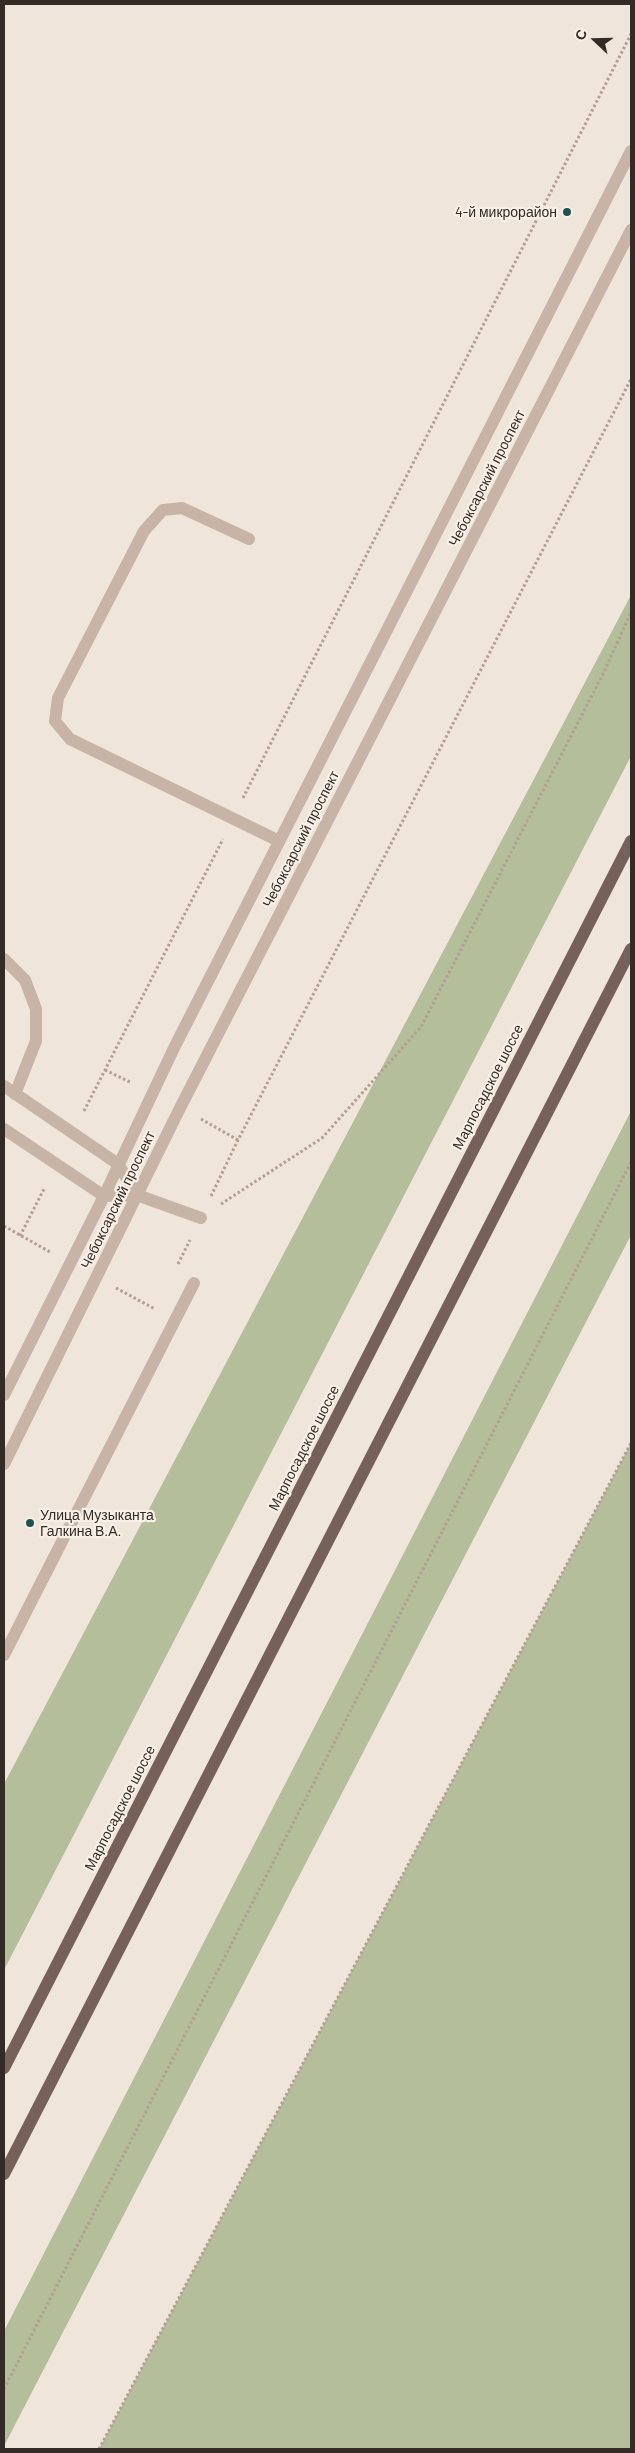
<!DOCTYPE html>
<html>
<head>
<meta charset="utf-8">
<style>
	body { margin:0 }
	#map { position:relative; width:635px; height:2453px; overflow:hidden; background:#f0e5da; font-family:Barlow,sans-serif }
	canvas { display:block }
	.frame { position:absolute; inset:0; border:5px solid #342b27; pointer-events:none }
	.north { position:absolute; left:570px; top:15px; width:50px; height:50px; -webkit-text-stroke:4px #f8efe6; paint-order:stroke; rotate:291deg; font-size:14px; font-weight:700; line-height:20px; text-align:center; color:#342b27 }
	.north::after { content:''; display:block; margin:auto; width:18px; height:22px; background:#342b27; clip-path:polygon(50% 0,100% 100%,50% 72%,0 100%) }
</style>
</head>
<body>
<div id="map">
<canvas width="635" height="2453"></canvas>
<div class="frame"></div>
<div class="north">С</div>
</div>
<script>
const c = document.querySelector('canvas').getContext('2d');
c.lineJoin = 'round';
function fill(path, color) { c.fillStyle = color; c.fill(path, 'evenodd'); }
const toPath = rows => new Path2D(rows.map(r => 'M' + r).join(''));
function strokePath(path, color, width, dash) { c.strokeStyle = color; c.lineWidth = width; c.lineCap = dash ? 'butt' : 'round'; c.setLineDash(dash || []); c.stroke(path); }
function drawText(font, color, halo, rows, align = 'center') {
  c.font = font + ' Barlow,sans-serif'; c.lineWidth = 4.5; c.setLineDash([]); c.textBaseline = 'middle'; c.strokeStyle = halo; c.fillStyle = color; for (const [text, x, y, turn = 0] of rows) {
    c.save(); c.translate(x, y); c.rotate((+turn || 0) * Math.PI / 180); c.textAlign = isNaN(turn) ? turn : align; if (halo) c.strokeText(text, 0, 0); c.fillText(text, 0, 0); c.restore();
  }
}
fill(toPath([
	[631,595,631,756,4,1970,4,1784],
	[631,1111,631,1235,4,2446,4,2331],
	[631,1443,631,2449,99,2449]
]), '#b4be9b');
strokePath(toPath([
	[243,798,631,34],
	[105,1070,130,1082],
	[84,1111,223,839],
	[201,1119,238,1140],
	[211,1196,238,1140,631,379],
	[221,1204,322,1138,421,1027,603,674,631,612],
	[4,1226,50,1252],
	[20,1236,45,1187],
	[178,1264,190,1240],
	[116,1288,155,1309],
	[4,2389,631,1162],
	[99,2449,631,1443]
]), '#b39e91', 3, [2.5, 2.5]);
strokePath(toPath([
	[249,539,182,508,163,510,144,531,58,698,55,721,70,739,279,841],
	[4,959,25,980,36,1009,36,1041,15,1094],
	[137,1195,201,1218],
	[4,1655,194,1283]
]), '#c7b4a7', 12);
strokePath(toPath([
	[4,1086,118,1164,137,1195],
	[4,1129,104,1196],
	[104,1196,137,1195],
	[4,1395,104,1196,174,1048,631,151],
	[4,1464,180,1108,631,230]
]), '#c7b4a7', 12);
strokePath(toPath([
	[4,2068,631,841],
	[4,2174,631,949]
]), '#756159', 12);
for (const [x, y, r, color] of [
	[567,212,5,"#1f5253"],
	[30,1523,5,"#1f5253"]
]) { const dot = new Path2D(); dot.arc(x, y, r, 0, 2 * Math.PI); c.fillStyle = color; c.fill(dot); strokePath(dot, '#f8efe6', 2); }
drawText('14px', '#342b27', '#f8efe6', [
	["4-й микрорайон",557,212],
	["Улица Музыканта",40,1515,"left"],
	["Галкина В.А.",40,1531,"left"]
], 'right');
drawText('14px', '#342b27', '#f8efe6', [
	["Чебоксарский проспект",487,478,-63],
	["Чебоксарский проспект",301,839,-63],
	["Марпосадское шоссе",488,1087,-63],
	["Чебоксарский проспект",118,1200,-64],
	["Марпосадское шоссе",304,1448,-63],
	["Марпосадское шоссе",120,1808,-63]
]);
</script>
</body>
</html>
